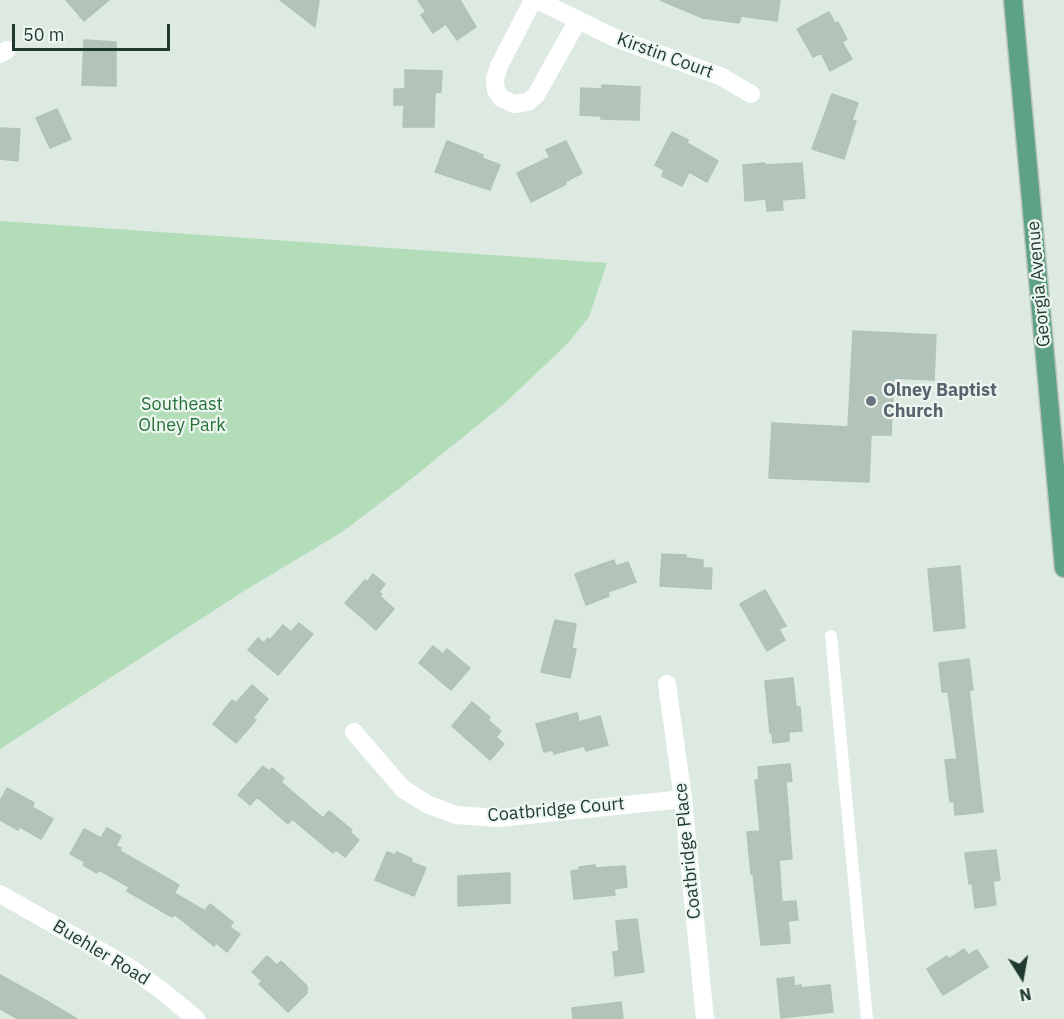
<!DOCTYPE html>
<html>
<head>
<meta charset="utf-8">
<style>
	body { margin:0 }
	#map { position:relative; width:1064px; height:1019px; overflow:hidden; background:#dceae2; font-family:"IBM Plex Sans",sans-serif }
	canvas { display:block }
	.north { position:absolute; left:992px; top:947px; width:60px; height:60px; -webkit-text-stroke:4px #edf6f0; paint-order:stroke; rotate:169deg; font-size:16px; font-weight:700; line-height:24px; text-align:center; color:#1e392e }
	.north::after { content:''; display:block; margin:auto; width:21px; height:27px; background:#1e392e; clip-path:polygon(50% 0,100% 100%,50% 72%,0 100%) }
	.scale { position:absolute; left:12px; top:24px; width:158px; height:27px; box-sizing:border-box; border:3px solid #1e392e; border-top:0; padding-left:8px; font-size:18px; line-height:21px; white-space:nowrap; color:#1e392e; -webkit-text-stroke:4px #edf6f0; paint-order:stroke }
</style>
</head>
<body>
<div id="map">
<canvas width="1064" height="1019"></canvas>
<div class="north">N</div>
<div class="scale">50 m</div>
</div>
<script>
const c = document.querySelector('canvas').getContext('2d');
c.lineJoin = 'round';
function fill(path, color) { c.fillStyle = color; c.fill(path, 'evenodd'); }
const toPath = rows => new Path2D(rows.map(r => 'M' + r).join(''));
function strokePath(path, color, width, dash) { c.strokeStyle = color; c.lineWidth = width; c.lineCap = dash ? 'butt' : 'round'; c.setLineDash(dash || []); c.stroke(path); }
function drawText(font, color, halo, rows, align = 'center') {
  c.font = font + ' "IBM Plex Sans",sans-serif'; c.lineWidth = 4.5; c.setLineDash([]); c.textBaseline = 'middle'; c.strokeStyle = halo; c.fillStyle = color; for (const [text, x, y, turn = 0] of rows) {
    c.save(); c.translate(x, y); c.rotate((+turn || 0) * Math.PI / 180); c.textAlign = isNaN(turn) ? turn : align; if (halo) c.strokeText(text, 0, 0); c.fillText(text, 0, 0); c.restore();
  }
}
fill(toPath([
	[0,221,15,222,607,263,589,317,568,343,504,404,400,488,342,532,244,591,0,749]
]), '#b3ddb8');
const building = toPath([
	[66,0,109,0,84,21,66,0],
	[280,0,319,0,315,27,280,0],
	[418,0,460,0,476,27,457,40,446,24,433,33,421,15,426,12,418,0],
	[660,0,780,0,777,21,741,16,739,23,703,18,660,0],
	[829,12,835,23,838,22,847,39,842,42,852,59,830,71,821,53,813,57,797,29,829,12],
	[84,40,116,42,116,86,82,85,84,40],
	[405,70,442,71,441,92,435,93,434,127,403,127,404,105,394,105,394,89,405,89,405,70],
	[602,85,640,87,639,120,601,119,601,116,580,115,581,88,602,89,602,85],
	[832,94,858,103,852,120,856,121,844,159,812,149,832,94],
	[57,109,71,139,50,148,36,118,57,109],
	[0,128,20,129,18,161,0,159,0,128],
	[672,132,688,140,687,143,718,161,707,182,689,172,682,186,662,176,664,170,655,165,672,132],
	[447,141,483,155,482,158,500,165,490,190,435,172,447,141],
	[566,141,582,173,565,182,566,184,531,202,517,173,550,157,546,150,566,141],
	[765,163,765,165,802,163,805,198,782,200,783,210,767,211,766,199,745,201,743,165,765,163],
	[853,331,936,335,934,380,894,378,891,435,871,435,869,482,769,478,772,423,848,427,853,331],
	[662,554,686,555,686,558,703,560,703,568,712,568,711,589,660,586,662,554],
	[614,560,616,566,628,562,636,582,608,592,609,596,586,605,575,574,614,560],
	[960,566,965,628,934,631,928,569,960,566],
	[373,574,385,584,379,592,382,594,380,596,394,609,376,630,345,603,365,580,367,582,373,574],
	[765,590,786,626,779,629,785,640,767,651,740,604,765,590],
	[555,620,576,624,572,648,576,649,570,678,541,672,555,620],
	[299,623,313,634,278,675,248,650,258,638,264,643,268,638,270,640,283,625,291,632,299,623],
	[433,646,443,654,447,649,470,668,451,690,419,663,433,646],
	[969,659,973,690,969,690,983,812,955,815,954,801,950,802,945,760,957,759,948,692,942,692,939,663,969,659],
	[793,678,796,707,800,707,802,731,789,732,789,741,773,743,772,733,770,733,765,681,793,678],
	[252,685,268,699,253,718,256,720,236,743,213,724,232,700,236,703,252,685],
	[472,702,490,717,488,720,501,731,496,737,504,744,490,760,452,726,472,702],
	[577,713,579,722,600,716,608,745,586,751,584,746,554,754,553,750,544,752,536,724,577,713],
	[790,764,792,781,786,782,792,859,779,860,782,902,796,901,798,920,788,921,790,943,761,945,753,874,751,874,747,832,760,831,755,780,759,780,758,767,790,764],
	[263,766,269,771,272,768,284,778,281,782,323,818,329,811,352,830,350,832,359,840,345,857,336,850,333,853,292,819,288,824,257,797,250,805,238,795,263,766],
	[7,788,34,803,32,807,53,819,41,839,20,827,18,830,0,820,0,801,7,788],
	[107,828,121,836,116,846,121,848,120,851,179,885,174,893,205,911,210,904,233,922,230,927,240,934,227,952,216,943,214,946,174,914,172,917,127,891,129,887,99,870,97,873,83,865,85,862,70,854,84,829,101,838,107,828],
	[996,850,1000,880,993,881,996,905,975,908,972,883,969,884,965,853,996,850],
	[387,852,395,855,397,852,412,859,411,862,426,868,414,896,375,880,387,852],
	[595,865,595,868,625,866,627,887,614,889,615,895,574,899,571,871,579,870,579,867,595,865],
	[510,873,510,903,458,906,458,876,510,873],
	[637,919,644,972,615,976,613,952,619,951,616,921,637,919],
	[964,949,968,955,977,950,988,967,943,995,927,969,947,956,949,959,964,949],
	[267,956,277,965,281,961,307,986,307,993,288,1012,259,984,262,981,252,972,267,956],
	[0,975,45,1000,77,1019,18,1019,0,1009,0,975],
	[794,977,794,986,801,985,801,988,830,985,833,1012,781,1018,777,979,794,977],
	[621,1002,623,1019,573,1019,572,1008,621,1002]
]);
fill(building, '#b2c4ba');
strokePath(building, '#afc3b8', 1.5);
const primary = toPath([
	[1013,0,1064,568]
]);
strokePath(primary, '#bcc4c0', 21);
strokePath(toPath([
	[831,636,867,1019]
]), '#fff', 12);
strokePath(toPath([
	[533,0,499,66,495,79,496,90,501,98,514,104,528,102,536,95,578,20],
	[537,0,615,38,720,76,751,94],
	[0,54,7,50],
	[667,684,683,799,705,1019],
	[354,732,403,789,429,805,456,815,499,818,683,799],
	[0,894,129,967,161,990,196,1019]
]), '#fff', 18);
strokePath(primary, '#5ea286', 18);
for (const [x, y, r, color] of [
	[871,401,6,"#6b7280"]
]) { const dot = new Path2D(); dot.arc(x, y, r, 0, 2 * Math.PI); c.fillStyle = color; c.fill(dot); strokePath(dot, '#edf6f0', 2); }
drawText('18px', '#1e392e', '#edf6f0', [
	["Kirstin Court",665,56,20],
	["Georgia Avenue",1039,284,-95],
	["Coatbridge Court",556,810,-5],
	["Coatbridge Place",688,851,-96],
	["Buehler Road",101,953,31]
]);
drawText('bold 18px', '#5b616d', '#edf6f0', [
	["Olney Baptist",883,391],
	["Church",883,412]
], 'left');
drawText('18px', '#267238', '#edf6f0', [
	["Southeast",182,405],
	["Olney Park",182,426]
]);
</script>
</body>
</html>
